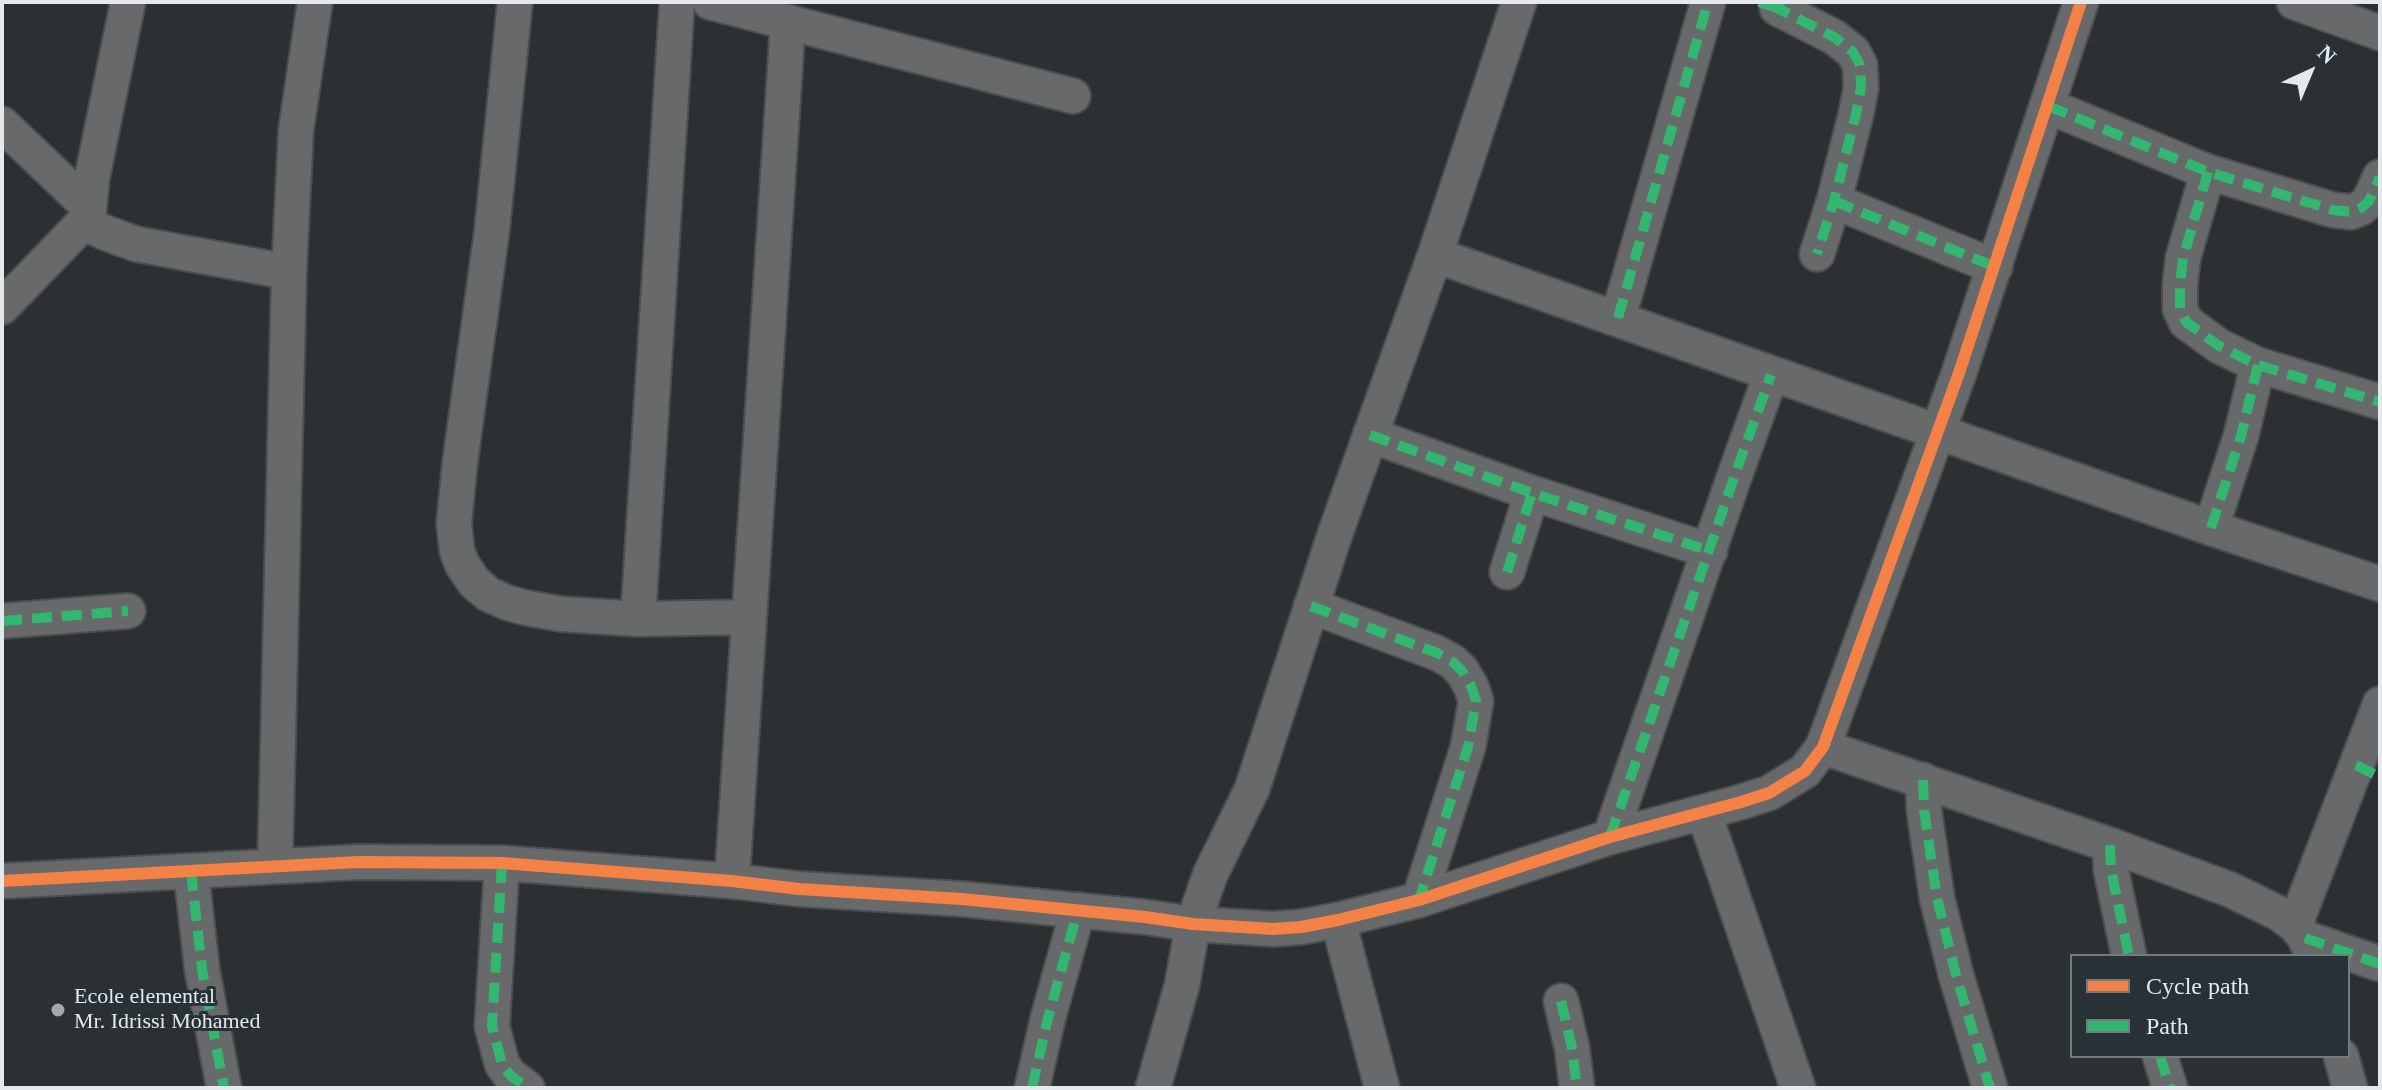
<!DOCTYPE html>
<html>
<head>
<meta charset="utf-8">
<style>
	body { margin:0 }
	#map { position:relative; width:2382px; height:1090px; overflow:hidden; background:#2c3032; font-family:"Times New Roman",serif }
	canvas { display:block }
	.frame { position:absolute; inset:0; border:4px solid #e3e9ec; pointer-events:none }
	.legend { position:absolute; left:2070px; top:954px; width:280px; height:104px; box-sizing:border-box; background:#283136; border:2px solid #737b7f; margin:0; padding:10px 14px; list-style:none; font-size:24px; color:#e3e9ec }
	.legend li { display:flex; align-items:center; gap:16px; height:40px }
	.legend b { width:40px; border:2px solid #737b7f }
	.north { position:absolute; left:2270px; top:32px; width:80px; height:80px; -webkit-text-stroke:6px #283136; paint-order:stroke; rotate:44deg; font-size:22px; font-weight:700; line-height:32px; text-align:center; color:#e3e9ec }
	.north::after { content:''; display:block; margin:auto; width:28px; height:36px; background:#e3e9ec; clip-path:polygon(50% 0,100% 100%,50% 72%,0 100%) }
</style>
</head>
<body>
<div id="map">
<canvas width="2382" height="1090"></canvas>
<div class="frame"></div>
<ul class="legend">
<li><b style="height:10px;background:#f48246"></b>Cycle path</li>
<li><b style="height:10px;background:#33b770"></b>Path</li>
</ul>
<div class="north">N</div>
</div>
<script>
const c = document.querySelector('canvas').getContext('2d');
c.lineJoin = 'round';
const toPath = rows => new Path2D(rows.map(r => 'M' + r).join(''));
function strokePath(path, color, width, dash) { c.strokeStyle = color; c.lineWidth = width; c.lineCap = dash ? 'butt' : 'round'; c.setLineDash(dash || []); c.stroke(path); }
function drawText(font, color, halo, rows, align = 'center') {
  c.font = font + ' "Times New Roman",serif'; c.lineWidth = 6; c.setLineDash([]); c.textBaseline = 'middle'; c.strokeStyle = halo; c.fillStyle = color; for (const [text, x, y, turn = 0] of rows) {
    c.save(); c.translate(x, y); c.rotate((+turn || 0) * Math.PI / 180); c.textAlign = isNaN(turn) ? turn : align; if (halo) c.strokeText(text, 0, 0); c.fillText(text, 0, 0); c.restore();
  }
}
const minor = toPath([
	[128,2,92,178,88,221,95,228,106,233,136,244,289,272],
	[515,2,492,230,460,462,454,523,457,551,462,564,474,582,488,594,508,603,527,608,561,614,638,619,748,617],
	[710,2,1073,96],
	[1780,2,1777,8,1834,37,1853,52,1860,65,1861,88,1856,114,1834,201,1817,254],
	[2294,2,2380,33],
	[2048,106,2208,172,2333,210,2351,212,2361,208,2369,201,2380,177],
	[2,124,88,206],
	[2208,172,2183,258,2180,285,2180,309,2186,322,2219,346,2258,365,2380,402],
	[1834,201,1995,267],
	[1435,255,2211,528,2380,584],
	[2,307,88,218],
	[1618,318,1708,2],
	[1370,435,1532,493,1710,551],
	[2211,528,2241,436,2258,365],
	[1507,572,1532,493],
	[1311,606,1437,653,1453,662,1462,671,1471,686,1476,701,1468,747,1419,900],
	[638,619,677,2],
	[2,621,128,611],
	[1823,747,2110,845,2231,890,2278,913,2295,925,2305,938,2313,956],
	[1923,780,1924,810,1937,898,1956,975,1990,1088],
	[1704,813,1798,1088],
	[1610,837,1737,469,1771,375],
	[2110,845,2111,870,2129,956],
	[502,863,492,1026,502,1064,510,1075,527,1088],
	[275,866,289,272,296,130,315,2],
	[191,871,202,969,224,1088],
	[2,881,358,862,502,863,732,881,799,889,962,899,1145,917,1193,924,1273,929,1301,927,1338,920,1419,900,1610,837,1741,802,1769,793,1805,771,1823,747,1959,373,2081,2],
	[732,881,788,22],
	[1338,920,1382,1088],
	[2295,925,2380,704],
	[2305,938,2380,964],
	[1561,1001,1572,1048,1577,1088],
	[2160,1056,2170,1088],
	[2341,1056,2350,1088],
	[1032,1088,1048,1018,1078,910],
	[1153,1088,1182,985,1193,924,1210,875,1252,789,1335,534,1435,255,1519,2]
]);
strokePath(minor, '#4a4e4f', 38);
strokePath(minor, '#67696a', 34);
strokePath(toPath([
	[1759,2,1777,8],
	[1780,2,1777,8,1834,37,1853,52,1860,65,1861,88,1856,114,1834,201,1817,254],
	[2048,106,2208,172,2333,210,2351,212,2361,208,2369,201,2380,177],
	[2208,172,2183,258,2180,285,2180,309,2186,322,2219,346,2258,365,2380,402],
	[1834,201,1995,267],
	[1618,318,1708,2],
	[1370,435,1532,493,1710,551],
	[2211,528,2241,436,2258,365],
	[1507,572,1532,493],
	[1311,606,1437,653,1453,662,1462,671,1471,686,1476,701,1468,747,1419,900],
	[2,621,128,611],
	[2356,765,2380,777],
	[1923,780,1924,810,1937,898,1956,975,1990,1088],
	[1610,837,1737,469,1771,375],
	[2110,845,2111,870,2129,956],
	[502,863,492,1026,502,1064,510,1075,527,1088],
	[191,871,202,969,224,1088],
	[2305,938,2380,964],
	[1561,1001,1572,1048,1577,1088],
	[2160,1056,2170,1088],
	[1032,1088,1048,1018,1078,910]
]), '#33b770', 10, [20, 10]);
strokePath(toPath([
	[2,881,358,862,502,863,732,881,799,889,962,899,1145,917,1193,924,1273,929,1301,927,1338,920,1419,900,1610,837,1741,802,1769,793,1805,771,1823,747,1959,373,2081,2]
]), '#f48246', 12);
for (const [x, y, r, color] of [
	[58,1010,8,"#a3a8ab"]
]) { const dot = new Path2D(); dot.arc(x, y, r, 0, 2 * Math.PI); c.fillStyle = color; c.fill(dot); strokePath(dot, '#283136', 3); }
drawText('22px', '#e3e9ec', '#283136', [
	["Ecole elemental",74,997],
	["Mr. Idrissi Mohamed",74,1022]
], 'left');
</script>
</body>
</html>
